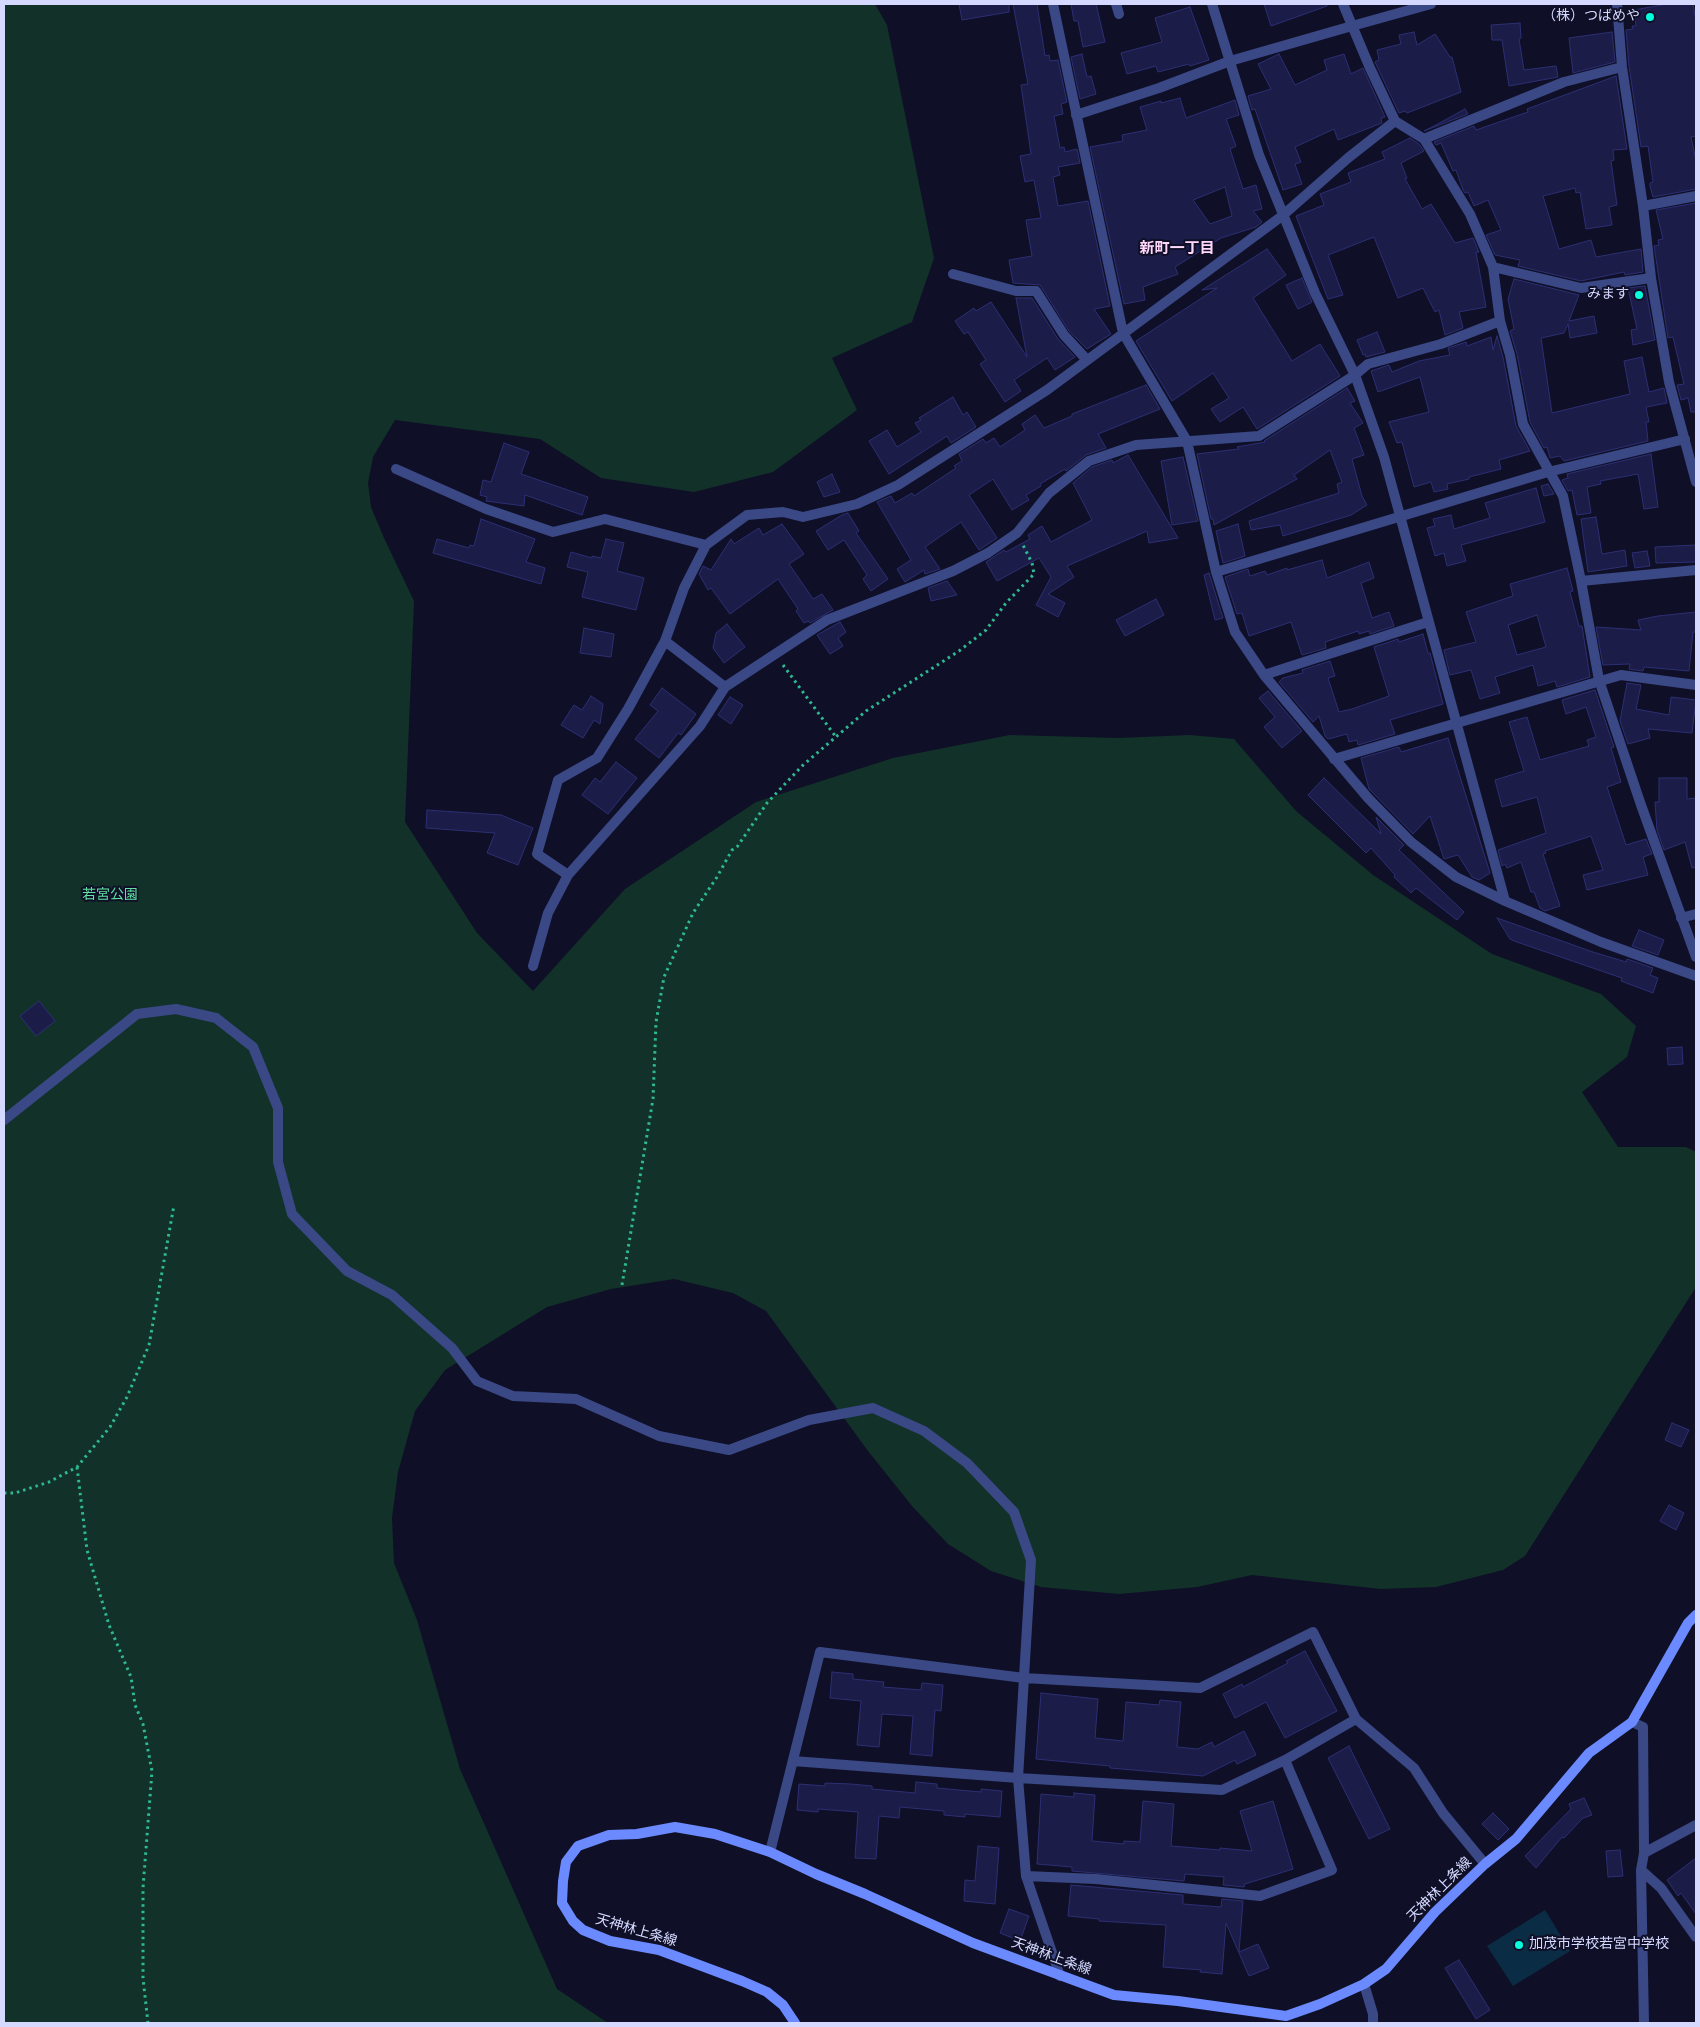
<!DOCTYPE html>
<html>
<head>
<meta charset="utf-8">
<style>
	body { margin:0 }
	#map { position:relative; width:1700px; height:2027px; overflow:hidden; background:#0f1027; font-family:"Nunito Sans",sans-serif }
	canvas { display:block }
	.frame { position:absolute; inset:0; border:5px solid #d5d9ff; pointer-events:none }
</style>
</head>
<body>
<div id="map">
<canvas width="1700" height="2027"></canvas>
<div class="frame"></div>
</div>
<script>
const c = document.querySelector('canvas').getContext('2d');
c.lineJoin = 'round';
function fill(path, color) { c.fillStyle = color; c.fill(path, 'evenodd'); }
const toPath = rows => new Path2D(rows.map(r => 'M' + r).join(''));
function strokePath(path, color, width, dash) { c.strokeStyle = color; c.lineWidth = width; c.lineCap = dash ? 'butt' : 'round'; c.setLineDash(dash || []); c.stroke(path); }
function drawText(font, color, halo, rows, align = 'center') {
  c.font = font + ' "Nunito Sans","Noto Sans JP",sans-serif'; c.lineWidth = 4; c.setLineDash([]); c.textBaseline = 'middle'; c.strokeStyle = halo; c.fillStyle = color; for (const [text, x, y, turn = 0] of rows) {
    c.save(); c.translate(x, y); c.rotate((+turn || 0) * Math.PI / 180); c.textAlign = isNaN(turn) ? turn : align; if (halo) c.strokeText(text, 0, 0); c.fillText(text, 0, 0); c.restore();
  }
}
fill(toPath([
	[4,4,875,4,887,25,934,258,912,322,832,358,857,410,773,472,694,492,601,478,540,439,395,420,373,457,368,483,371,507,384,538,414,601,405,822,477,933,533,991,625,889,756,802,893,758,1010,735,1118,738,1190,735,1234,739,1296,811,1373,875,1492,954,1601,994,1636,1026,1627,1057,1582,1092,1618,1147,1686,1147,1696,1152,1696,1287,1525,1556,1503,1570,1436,1587,1381,1589,1252,1575,1197,1587,1119,1594,1041,1587,991,1571,948,1544,912,1506,868,1451,766,1311,733,1293,674,1279,611,1289,547,1307,445,1370,415,1411,398,1472,392,1518,394,1563,417,1620,460,1769,557,1989,608,2023,4,2023]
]), '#123129');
fill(toPath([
	[1545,1910,1570,1951,1513,1986,1487,1946]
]), '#0a2d45');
const building = toPath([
	[959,4,1009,4,1009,12,962,20,959,4],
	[1013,4,1037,4,1045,56,1049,55,1050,61,1058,60,1067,102,1061,104,1063,114,1054,116,1060,148,1064,147,1065,152,1077,149,1080,163,1058,167,1060,175,1053,177,1058,206,1088,201,1110,306,1094,309,1111,334,1087,349,1069,331,1040,285,1013,283,1009,260,1032,256,1026,220,1041,218,1034,180,1025,182,1020,156,1031,154,1021,85,1028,84,1013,4],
	[1071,4,1096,4,1105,42,1083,47,1078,21,1074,21,1071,4],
	[1264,4,1327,4,1327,6,1271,26,1264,4],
	[1667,4,1693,4,1696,21,1696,136,1691,137,1696,161,1696,189,1653,197,1650,186,1650,183,1653,182,1648,146,1641,147,1629,66,1626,30,1633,29,1632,26,1636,26,1634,10,1667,4],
	[1190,7,1209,60,1190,66,1189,64,1158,72,1156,66,1127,74,1121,53,1162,42,1155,18,1190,7],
	[1520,23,1521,38,1519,39,1524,70,1556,66,1558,77,1509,86,1502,40,1492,40,1491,25,1520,23],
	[1414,32,1417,45,1435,34,1450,57,1452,57,1461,92,1407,113,1405,111,1399,113,1375,62,1379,60,1377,50,1401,44,1399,35,1414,32],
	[1612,32,1615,62,1573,73,1569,38,1612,32],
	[1082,54,1087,77,1091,76,1096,94,1080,99,1071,57,1082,54],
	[1279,54,1295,85,1327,70,1324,60,1344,54,1351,74,1363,68,1385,117,1381,118,1382,123,1338,140,1334,129,1295,147,1301,162,1295,164,1302,184,1283,190,1255,109,1252,110,1248,96,1271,89,1258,64,1279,54],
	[1616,76,1627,149,1613,150,1614,160,1611,161,1617,205,1609,207,1612,225,1586,229,1580,192,1576,193,1575,188,1543,196,1559,249,1591,240,1596,257,1641,249,1643,272,1625,275,1624,272,1581,281,1518,266,1520,260,1495,255,1486,235,1501,230,1488,200,1474,206,1468,192,1465,193,1463,190,1456,170,1453,171,1441,143,1436,145,1434,142,1474,126,1476,130,1528,112,1527,109,1616,76],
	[1180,98,1186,118,1235,100,1239,115,1226,119,1236,146,1230,149,1243,189,1256,185,1262,209,1253,211,1262,222,1256,227,1221,238,1175,267,1178,274,1143,287,1145,300,1124,304,1090,147,1123,141,1122,135,1147,130,1140,107,1161,101,1161,103,1180,98],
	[1225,187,1232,216,1210,224,1193,200,1225,187],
	[1465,109,1468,114,1424,131,1434,126,1465,109],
	[1410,138,1419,144,1424,151,1401,163,1407,178,1405,179,1422,209,1431,204,1455,243,1473,238,1479,252,1476,252,1486,307,1459,312,1463,328,1445,335,1439,310,1435,312,1423,288,1398,298,1374,237,1328,255,1343,295,1328,299,1296,216,1324,205,1320,194,1351,182,1348,173,1385,159,1382,152,1410,138],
	[1696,203,1696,412,1691,412,1688,398,1681,400,1677,385,1684,384,1673,337,1668,338,1654,246,1659,245,1658,240,1663,239,1656,210,1696,203],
	[1267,249,1286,275,1253,298,1292,361,1320,344,1340,376,1257,429,1243,407,1220,422,1211,409,1229,398,1213,373,1172,401,1136,341,1217,288,1202,290,1267,249],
	[1302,278,1312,302,1298,309,1286,285,1302,278],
	[1514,279,1579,295,1569,321,1594,316,1597,333,1570,338,1568,324,1564,333,1541,338,1552,413,1630,394,1624,361,1642,357,1649,392,1664,388,1667,403,1646,407,1649,422,1646,422,1648,441,1564,461,1560,456,1550,458,1547,447,1544,448,1530,422,1517,354,1510,331,1514,329,1508,299,1514,279],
	[1645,286,1655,340,1633,345,1631,330,1637,329,1628,288,1645,286],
	[1016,298,1032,298,1058,339,1075,357,1055,370,1047,358,1014,380,1021,391,1005,402,980,364,986,360,968,332,964,334,955,321,974,308,976,311,991,302,1027,357,1016,298],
	[1377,332,1385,352,1366,357,1365,354,1363,355,1357,340,1377,332],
	[1497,336,1503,357,1516,426,1530,451,1499,460,1501,469,1469,477,1469,479,1447,484,1448,489,1434,492,1431,482,1414,487,1402,442,1397,443,1389,422,1429,412,1420,377,1378,392,1371,371,1389,365,1392,372,1419,361,1450,355,1448,348,1466,342,1467,346,1491,337,1493,350,1497,336],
	[1146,385,1160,409,1098,434,1106,448,1086,455,1066,471,1065,469,1040,484,1041,486,1026,495,1029,500,1012,510,993,479,969,495,997,538,979,550,961,522,925,547,940,569,925,574,924,570,905,582,897,569,911,560,877,502,891,496,895,503,912,493,914,496,956,468,954,466,962,461,959,454,983,439,986,443,994,438,1000,447,1025,430,1022,424,1035,415,1044,428,1072,416,1072,414,1146,385],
	[1347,388,1355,401,1350,403,1363,423,1354,428,1364,455,1352,459,1362,496,1367,505,1351,515,1283,536,1280,525,1251,530,1249,521,1339,493,1337,484,1342,482,1330,450,1294,475,1297,479,1214,525,1213,519,1211,519,1197,454,1239,449,1237,447,1265,442,1264,441,1347,388],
	[953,397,963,415,967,412,976,427,951,443,947,436,889,474,869,441,887,430,897,447,921,432,915,423,921,420,919,418,953,397],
	[504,443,529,452,521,474,588,497,582,515,525,495,524,506,486,501,487,497,480,495,483,480,491,482,504,443],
	[1651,454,1658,507,1644,509,1638,474,1600,481,1601,484,1587,487,1591,513,1577,515,1572,490,1568,491,1562,480,1568,478,1567,474,1651,454],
	[1128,455,1178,538,1149,543,1147,531,1067,566,1074,577,1048,594,1065,603,1058,617,1036,605,1051,577,1039,558,997,581,986,562,1004,550,1006,552,1030,539,1028,535,1042,526,1051,542,1092,520,1073,483,1092,467,1112,460,1113,463,1128,455],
	[1183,457,1198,521,1172,525,1161,461,1183,457],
	[832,474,840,492,824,497,817,482,832,474],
	[1548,484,1554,494,1544,496,1541,486,1548,484],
	[1536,488,1545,522,1461,545,1466,561,1447,566,1444,553,1435,556,1427,528,1435,526,1433,519,1451,515,1454,529,1490,518,1485,503,1536,488],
	[848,513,859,531,856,533,888,579,871,591,863,579,867,575,844,540,828,550,816,531,842,515,848,513],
	[1596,517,1602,554,1625,550,1627,566,1588,572,1581,519,1596,517],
	[481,519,535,539,526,562,545,568,541,584,433,553,437,539,469,548,470,545,474,546,481,519],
	[782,524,804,554,789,564,813,599,822,594,833,610,810,623,808,621,804,623,796,611,798,609,778,579,730,614,711,588,708,590,699,574,703,566,711,570,731,539,734,544,759,528,763,535,782,524],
	[1238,524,1245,556,1223,563,1216,531,1238,524],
	[606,539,624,543,617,571,644,578,636,610,582,597,588,572,567,567,571,552,592,558,592,556,601,558,606,539],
	[1696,545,1696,562,1656,563,1655,547,1696,545],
	[1647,551,1650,566,1635,568,1632,553,1647,551],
	[1322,560,1327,578,1369,562,1374,578,1361,583,1372,618,1389,612,1394,626,1370,634,1369,631,1359,634,1358,631,1325,642,1326,648,1302,655,1291,622,1249,636,1242,613,1237,614,1225,577,1248,569,1250,576,1265,571,1267,575,1287,568,1287,570,1322,560],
	[1567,568,1573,591,1570,592,1579,626,1582,626,1590,677,1557,687,1555,681,1538,686,1533,665,1495,677,1500,693,1480,699,1471,670,1450,675,1444,650,1476,642,1466,612,1513,596,1510,584,1567,568],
	[1537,615,1546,647,1517,655,1508,625,1537,615],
	[1209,573,1223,618,1215,620,1204,575,1209,573],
	[947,581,957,595,931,601,928,588,947,581],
	[1156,599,1164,615,1125,636,1116,620,1156,599],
	[1696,612,1696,632,1693,632,1689,671,1644,667,1643,671,1629,669,1630,664,1603,665,1596,627,1641,630,1638,620,1658,616,1696,612],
	[840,622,846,632,838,638,843,646,830,654,817,635,840,622],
	[727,624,745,647,724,663,713,648,716,633,727,624],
	[584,628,614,634,611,657,580,653,584,628],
	[1423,634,1428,653,1430,653,1443,704,1390,720,1395,734,1358,745,1357,740,1349,742,1347,734,1328,739,1325,736,1319,716,1313,722,1279,682,1283,678,1303,673,1302,670,1330,661,1335,676,1328,678,1339,712,1352,709,1389,696,1374,647,1398,639,1399,642,1423,634],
	[1627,683,1641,685,1636,709,1669,715,1671,697,1696,700,1692,733,1648,729,1650,738,1628,744,1620,721,1627,683],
	[662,688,696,714,681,735,678,733,659,758,635,739,658,711,650,705,662,688],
	[1595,690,1614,747,1611,748,1621,782,1607,787,1626,845,1646,839,1652,854,1643,857,1648,875,1587,890,1583,875,1603,870,1591,836,1545,851,1546,853,1543,854,1560,906,1545,911,1540,908,1534,892,1531,892,1521,862,1507,868,1505,864,1502,866,1498,850,1546,833,1537,797,1502,807,1495,780,1524,771,1509,722,1527,717,1540,760,1589,746,1587,740,1596,737,1586,707,1566,714,1562,700,1595,690],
	[1268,691,1302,731,1282,748,1264,727,1275,717,1259,698,1268,691],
	[591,696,603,704,600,724,594,720,583,738,561,725,574,705,582,710,591,696],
	[730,697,743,705,731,724,718,715,730,697],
	[1448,738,1490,873,1479,880,1472,877,1458,855,1444,859,1430,816,1413,834,1373,793,1369,789,1361,758,1399,747,1401,752,1448,738],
	[616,762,637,778,608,814,582,795,595,778,600,782,616,762],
	[1324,778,1381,834,1376,817,1404,845,1399,850,1464,912,1457,920,1416,888,1411,893,1394,877,1395,875,1371,848,1366,853,1308,795,1324,778],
	[1659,778,1687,778,1687,799,1696,798,1696,867,1692,868,1685,842,1664,850,1657,830,1655,802,1659,802,1659,778],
	[427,810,501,815,533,828,518,865,487,853,495,833,426,828,427,810],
	[1497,918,1593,952,1626,962,1627,959,1653,968,1650,975,1658,978,1653,993,1621,981,1622,978,1514,941,1510,939,1497,918],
	[1639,930,1664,940,1658,955,1632,946,1639,930],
	[39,1001,55,1021,36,1036,20,1016,39,1001],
	[1682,1047,1683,1064,1668,1065,1667,1048,1682,1047],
	[1672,1423,1689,1430,1681,1447,1665,1440,1672,1423],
	[1669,1505,1684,1513,1676,1530,1660,1521,1669,1505],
	[1305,1651,1337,1711,1285,1738,1266,1702,1235,1718,1223,1694,1242,1684,1243,1687,1288,1663,1286,1661,1305,1651],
	[832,1672,853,1674,853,1679,884,1682,883,1687,921,1690,922,1683,943,1685,941,1711,935,1710,932,1756,910,1754,913,1716,882,1714,879,1747,857,1745,861,1701,830,1698,832,1672],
	[1041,1693,1098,1699,1095,1738,1123,1741,1126,1702,1159,1705,1160,1700,1181,1702,1177,1747,1198,1749,1212,1742,1214,1747,1244,1731,1256,1755,1237,1764,1235,1760,1203,1776,1110,1768,1110,1766,1036,1759,1041,1693],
	[1349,1746,1390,1829,1369,1839,1328,1758,1349,1746],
	[916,1782,937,1784,937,1788,981,1792,981,1789,1002,1791,1000,1817,965,1814,965,1817,944,1815,944,1811,900,1807,899,1818,879,1816,876,1859,855,1858,858,1812,818,1809,818,1812,797,1810,799,1784,825,1786,825,1783,851,1784,872,1786,872,1789,915,1793,916,1782],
	[1074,1793,1095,1795,1092,1841,1124,1844,1124,1841,1140,1842,1143,1801,1174,1804,1171,1846,1220,1850,1220,1848,1252,1851,1240,1811,1273,1801,1293,1869,1245,1884,1244,1887,1223,1885,1224,1877,1185,1874,1184,1881,1072,1871,1072,1867,1037,1864,1041,1794,1074,1797,1074,1793],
	[1584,1798,1592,1815,1583,1818,1564,1838,1562,1837,1536,1868,1525,1856,1571,1809,1569,1804,1584,1798],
	[1493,1813,1509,1829,1498,1840,1482,1824,1493,1813],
	[978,1846,999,1848,995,1904,964,1901,965,1880,975,1881,978,1846],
	[1620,1850,1623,1876,1608,1877,1606,1851,1620,1850],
	[1696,1858,1696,1914,1681,1893,1678,1896,1667,1880,1696,1858],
	[1071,1885,1183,1895,1183,1904,1221,1907,1222,1899,1243,1901,1239,1952,1258,1944,1269,1968,1249,1976,1226,1923,1222,1974,1200,1972,1201,1970,1163,1967,1166,1925,1099,1921,1099,1919,1068,1916,1071,1885],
	[1009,1909,1029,1916,1020,1941,1000,1933,1009,1909],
	[1459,1960,1490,2010,1476,2019,1445,1968,1459,1960]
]);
fill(building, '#1b1c48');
strokePath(building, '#2d2f74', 1);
strokePath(toPath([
	[783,665,836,737],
	[622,1285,653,1099,656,1022,664,977,693,913,717,877,732,850,737,847,767,803,802,766,866,711,959,651,986,630,1006,603,1034,574,1032,563,1023,545],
	[77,1467,87,1550,109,1625,131,1677,135,1705,143,1724,152,1771,143,1888,143,1978,148,2023],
	[4,1493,15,1493,49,1482,77,1467,110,1427,127,1397,149,1345,174,1205]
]), '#2eba91', 3, [2.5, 4]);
strokePath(toPath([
	[1053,4,1123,333,1187,441,1216,572,1235,632,1264,675,1368,798,1411,842,1456,877,1505,901,1601,942,1696,976],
	[1116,4,1119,14],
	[1212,4,1259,155,1315,293,1355,375,1384,457,1505,901],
	[1343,4,1370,68,1395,121,1424,139,1470,214,1493,267,1500,321,1510,355,1523,424,1563,496,1581,581,1599,680,1641,805,1696,957],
	[1617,4,1622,67,1643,206,1651,278,1669,382,1696,482],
	[1076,115,1159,88,1230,61,1352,26],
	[1424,139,1564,82,1622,67],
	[1643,206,1696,196],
	[1493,267,1581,288,1651,278],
	[953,274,1016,291,1036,291,1064,335,1087,360],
	[396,469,486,509,553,532,605,519,706,545,747,515,783,512,803,517,857,504,898,485,1047,390,1282,216,1348,158,1395,121],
	[1216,572,1548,472,1685,439],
	[1581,581,1696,570],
	[665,641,725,687],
	[1264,675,1428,622],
	[1334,759,1621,675,1696,685],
	[568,875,537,854,558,780,597,758,628,709,665,641,684,588,706,545],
	[1681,918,1696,914],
	[533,966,548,913,568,875,700,726,725,687,827,620,953,571,988,553,1017,533,1049,493,1089,461,1136,445,1259,436,1355,375,1368,364,1441,344,1500,321],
	[4,1120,137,1014,176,1009,216,1018,253,1047,278,1108,278,1162,292,1214,347,1271,392,1295,452,1348,477,1381,513,1396,576,1399,659,1436,729,1450,809,1420,873,1408,924,1431,967,1463,1014,1512,1031,1560,1018,1778,1026,1876,1060,1976],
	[1632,1722,1643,1727,1644,1853,1641,1870,1644,2023],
	[793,1761,1018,1778,1222,1790,1285,1760,1356,1719],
	[770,1852,820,1652,1024,1678,1200,1688,1313,1632,1356,1719,1414,1768,1443,1813,1485,1864],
	[1644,1853,1696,1825],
	[1641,1870,1661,1888,1696,1937],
	[1026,1876,1096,1879,1260,1896,1332,1870,1285,1760],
	[1364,1984,1373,2014,1373,2023]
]), '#3a4886', 10);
strokePath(toPath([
	[1352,26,1431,4]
]), '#3a4886', 10);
strokePath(toPath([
	[795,2023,783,2005,767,1992,742,1981,659,1950,610,1941,583,1930,573,1921,562,1903,563,1881,566,1862,578,1846,609,1835,637,1834,675,1827,715,1834,770,1852,816,1874,865,1894,973,1943,1114,1995,1178,2001,1286,2016,1320,2004,1364,1984,1386,1969,1435,1912,1485,1864,1516,1839,1589,1753,1632,1722,1688,1623,1696,1615]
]), '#6c8aff', 10);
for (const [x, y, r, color] of [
	[1650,17,5,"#01ffde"],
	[1639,295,5,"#01ffde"],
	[1519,1945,5,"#01ffde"]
]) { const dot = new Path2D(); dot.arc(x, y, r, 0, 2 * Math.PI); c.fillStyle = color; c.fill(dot); strokePath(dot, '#0f1027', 2); }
drawText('14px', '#d5d9ff', '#0f1027', [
	["（株）つばめや",1640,17],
	["みます",1629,295],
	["加茂市学校若宮中学校",1529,1945,"left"]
], 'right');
drawText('14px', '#5ee1a2', '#0f1027', [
	["若宮公園",110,896]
]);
drawText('14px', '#d5d9ff', '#0f1027', [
	["天神林上条線",1440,1890,-45],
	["天神林上条線",636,1931,16],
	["天神林上条線",1051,1957,20]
]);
drawText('bold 15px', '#ffd7fa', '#0f1027', [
	["新町一丁目",1177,249]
]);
</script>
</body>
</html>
